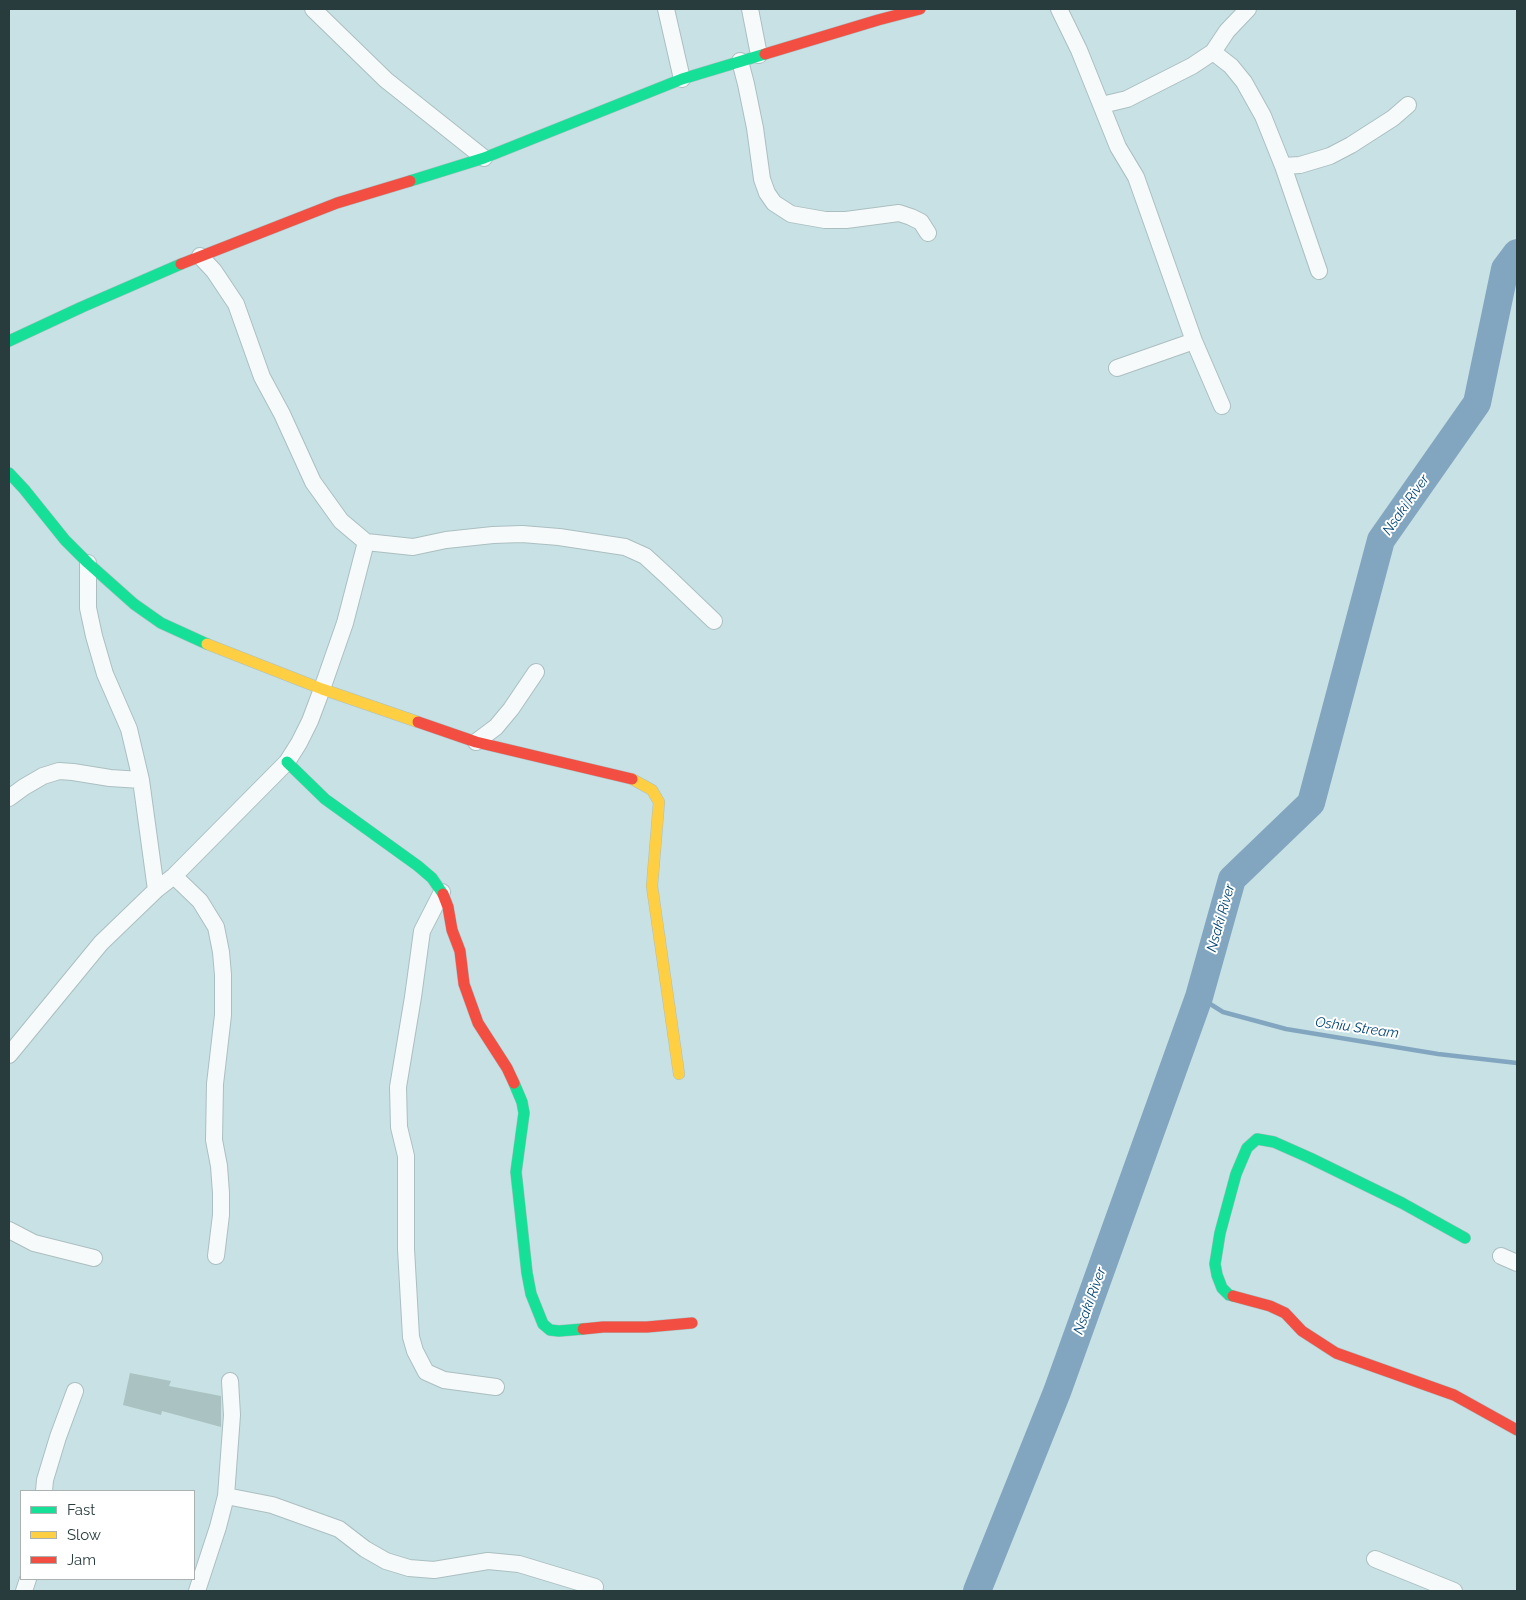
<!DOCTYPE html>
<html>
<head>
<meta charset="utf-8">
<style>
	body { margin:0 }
	#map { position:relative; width:1526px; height:1600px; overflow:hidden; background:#c8e1e4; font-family:Raleway,sans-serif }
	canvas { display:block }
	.frame { position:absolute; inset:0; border:10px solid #283b3d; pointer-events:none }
	.legend { position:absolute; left:20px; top:1490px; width:175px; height:90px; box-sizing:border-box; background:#fff; border:1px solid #a9b1b1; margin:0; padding:6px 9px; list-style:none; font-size:15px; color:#283b3d }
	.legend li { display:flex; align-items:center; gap:10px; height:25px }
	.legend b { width:25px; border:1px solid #a9b1b1 }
</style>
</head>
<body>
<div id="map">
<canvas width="1526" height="1600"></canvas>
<div class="frame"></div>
<ul class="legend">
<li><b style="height:6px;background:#16e098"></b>Fast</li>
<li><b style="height:6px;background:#ffcf43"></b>Slow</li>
<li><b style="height:6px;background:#f24e42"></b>Jam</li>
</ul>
</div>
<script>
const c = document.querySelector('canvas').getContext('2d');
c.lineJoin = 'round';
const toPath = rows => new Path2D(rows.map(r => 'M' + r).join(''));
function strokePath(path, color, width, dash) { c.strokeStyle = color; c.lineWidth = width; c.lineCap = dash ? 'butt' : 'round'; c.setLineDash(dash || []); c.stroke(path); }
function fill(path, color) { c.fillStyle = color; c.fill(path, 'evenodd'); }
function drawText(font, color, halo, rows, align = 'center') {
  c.font = font + ' Raleway,sans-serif'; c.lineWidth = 4; c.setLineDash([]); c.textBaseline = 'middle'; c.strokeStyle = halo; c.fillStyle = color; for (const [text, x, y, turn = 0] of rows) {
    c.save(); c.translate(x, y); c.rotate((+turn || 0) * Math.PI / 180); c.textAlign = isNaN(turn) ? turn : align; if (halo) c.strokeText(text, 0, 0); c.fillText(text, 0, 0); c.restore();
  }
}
strokePath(toPath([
	[1199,997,1223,1012,1286,1029,1438,1054,1517,1063]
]), '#83a6c0', 4.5);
strokePath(toPath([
	[977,1591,1057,1392,1199,997,1232,879,1311,803,1381,540,1477,403,1505,269,1517,253]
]), '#83a6c0', 28);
fill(toPath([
	[130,1373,171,1381,169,1386,221,1396,221,1427,162,1411,161,1415,123,1405]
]), '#aac2c1');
const street = toPath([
	[313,9,386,80,484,158],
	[666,9,682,79],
	[750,9,759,55],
	[1059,9,1079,50,1118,147,1136,177,1194,341,1222,406],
	[1213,52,1231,66,1244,82,1263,116,1283,166,1319,271],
	[740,61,746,84,755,128,762,179,767,193,774,203,791,214,825,220,846,220,899,213,911,217,921,222,928,233],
	[1102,105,1127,99,1192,66,1213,52,1227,31,1248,9],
	[1283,166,1300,165,1330,156,1351,145,1393,118,1408,105],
	[200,256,214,271,236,304,262,377,282,414,313,482,341,521,366,542,413,547,446,540,493,535,522,534,559,537,625,547,645,556,669,578,714,621],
	[1117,368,1194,341],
	[88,563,88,608,94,636,105,674,129,729,141,780,156,890],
	[476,742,496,727,511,709,536,672],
	[9,798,24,787,43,776,59,771,73,772,110,778,141,780],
	[174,876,200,901,216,927,221,952,223,975,223,1015,215,1084,214,1140,219,1166,221,1193,221,1215,216,1256],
	[442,892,422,931,413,997,398,1087,399,1127,406,1156,406,1249,411,1337,415,1351,426,1372,444,1380,496,1387],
	[9,1055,101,943,156,890,174,876,287,762,299,743,310,721,322,689,345,623,366,542],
	[9,1230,34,1243,94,1258],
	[1501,1256,1517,1263],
	[44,1491,45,1480,58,1437,75,1391],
	[226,1496,272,1505,339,1529,365,1549,386,1561,409,1568,434,1570,488,1561,519,1564,595,1587],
	[1375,1559,1454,1591],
	[24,1591,28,1579],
	[197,1591,218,1527,226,1496,232,1415,230,1381]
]);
const fast = toPath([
	[410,181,484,158,682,79,765,54],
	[9,341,82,307,181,264],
	[9,473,24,489,65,540,88,563,134,604,161,623,207,644],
	[287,762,325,799,418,866,432,878,443,894],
	[514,1083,522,1102,524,1113,516,1172,527,1273,531,1294,543,1324,550,1330,559,1331,583,1329],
	[1233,1296,1229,1295,1222,1288,1217,1275,1215,1264,1220,1233,1236,1174,1247,1148,1257,1139,1274,1142,1310,1158,1402,1203,1465,1238]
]);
const slow = toPath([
	[207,644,322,689,418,722],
	[632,779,652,790,659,802,652,886,679,1074]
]);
const jam = toPath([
	[765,54,878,20,920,9],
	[181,264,337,203,410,181],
	[418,722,476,742,632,779],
	[443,894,448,907,452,930,460,951,464,984,478,1023,507,1068,514,1083],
	[1233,1296,1270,1306,1285,1313,1302,1331,1336,1353,1454,1395,1517,1430],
	[583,1329,603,1327,647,1327,692,1323]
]);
strokePath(street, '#abbfc1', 18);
strokePath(fast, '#abbfc1', 12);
strokePath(slow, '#abbfc1', 12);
strokePath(jam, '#abbfc1', 12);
strokePath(street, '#f7fafb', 16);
strokePath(fast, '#16e098', 11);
strokePath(slow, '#ffcf43', 11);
strokePath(jam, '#f24e42', 11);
drawText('italic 14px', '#054776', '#fff', [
	["Nsaki River",1406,505,-55],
	["Nsaki River",1221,918,-74],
	["Oshiu Stream",1357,1028,8],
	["Nsaki River",1090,1301,-70]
]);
</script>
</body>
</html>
